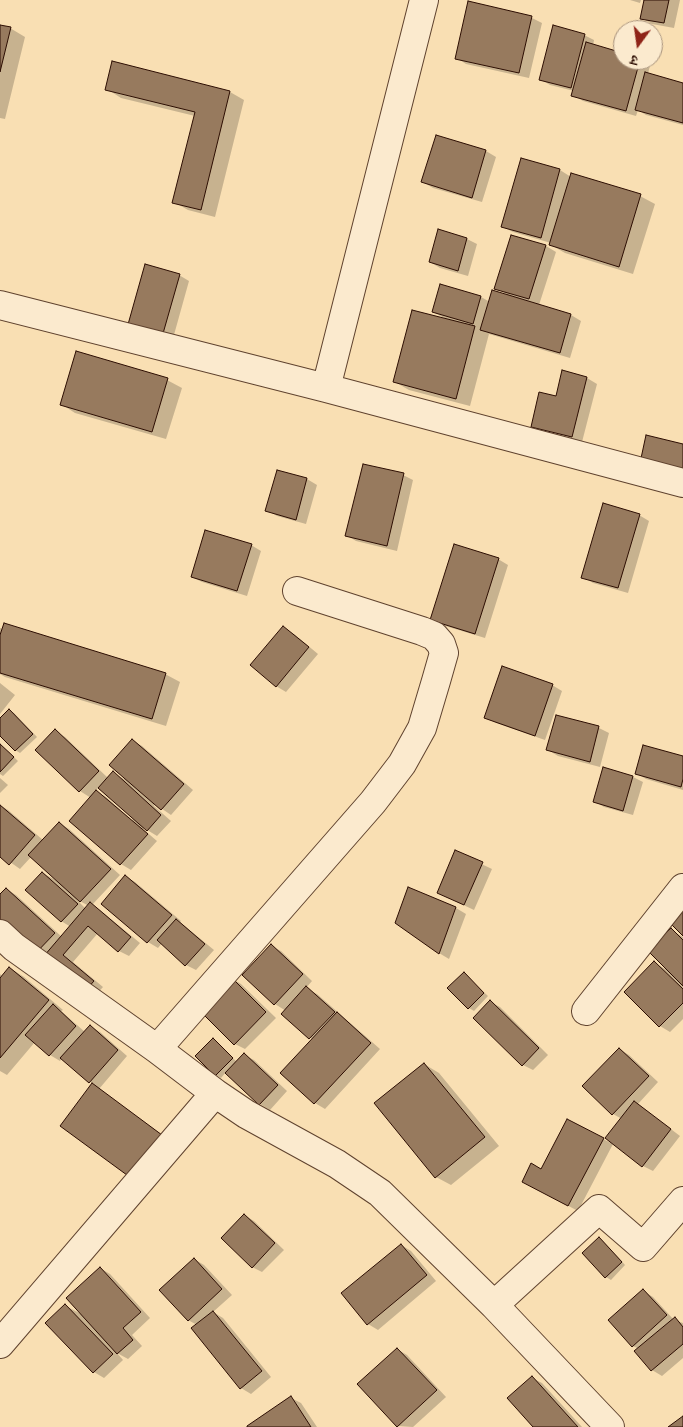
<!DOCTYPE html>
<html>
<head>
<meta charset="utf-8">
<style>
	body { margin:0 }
	#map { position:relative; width:683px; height:1427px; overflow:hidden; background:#f9dfb3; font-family:Vollkorn,"Noto Serif Devanagari",serif }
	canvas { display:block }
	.north { position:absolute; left:613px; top:20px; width:50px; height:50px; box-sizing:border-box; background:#fbeace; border:1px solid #a8927c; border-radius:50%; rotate:194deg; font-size:14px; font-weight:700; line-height:20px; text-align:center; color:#2c0d02 }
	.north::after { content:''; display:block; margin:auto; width:18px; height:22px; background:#8f2418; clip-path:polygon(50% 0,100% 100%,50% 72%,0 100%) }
</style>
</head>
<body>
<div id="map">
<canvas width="683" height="1427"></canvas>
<div class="north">उ</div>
</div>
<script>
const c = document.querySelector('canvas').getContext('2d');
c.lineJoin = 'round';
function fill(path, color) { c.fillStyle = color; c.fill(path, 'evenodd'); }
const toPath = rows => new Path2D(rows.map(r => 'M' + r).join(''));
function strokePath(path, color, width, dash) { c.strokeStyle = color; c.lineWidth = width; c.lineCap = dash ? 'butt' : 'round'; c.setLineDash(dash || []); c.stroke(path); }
fill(toPath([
	[630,0,641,0,640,3],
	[645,0,680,0,674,28,652,24,642,18],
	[469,3,532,18,542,23,529,78,466,64,457,58],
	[0,26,10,28,25,37,5,119,0,118],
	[584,35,594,40,593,46,623,54,623,60,642,60,650,65,648,74,683,84,683,125,646,115,638,110,636,116,583,101,573,95,574,91,550,85,540,79],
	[113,63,230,92,244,100,215,217,188,210,174,202,195,116,121,98,107,89],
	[436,137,486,151,496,157,482,202,433,188,423,182],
	[560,170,571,177,640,196,655,204,633,274,565,253,551,245,551,243,513,232,503,227],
	[511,236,546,246,556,252,539,305,571,315,581,321,570,358,489,334,470,406,409,390,395,382,446,319,433,312,441,285,481,297,490,302,506,294,495,288],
	[467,239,477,244,468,276,440,268,430,262],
	[179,275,189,281,172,342,139,333],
	[563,372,587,378,597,384,582,442,542,432,532,426,556,398],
	[167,380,182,388,166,439,75,413,61,404],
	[278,471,307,479,317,485,306,524,277,516,267,510],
	[403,475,413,480,397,551,356,541,346,535],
	[639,515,649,521,628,593,593,583,583,577],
	[251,545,261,551,247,596,202,582,192,577],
	[498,559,508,565,485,638,442,625,432,619],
	[0,628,165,674,180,682,166,726,5,677,0,674],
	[284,628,294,634,318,654,286,692,276,686],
	[0,683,15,695,0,714],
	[552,685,562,691,545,740,496,723,486,718],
	[9,710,14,713,37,737,20,753,15,750,0,734,0,719],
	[557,716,599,728,609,733,600,767,558,756,548,750],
	[55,731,65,737,108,778,113,773,124,779,125,778,132,740,142,746,193,790,171,815,155,804,154,806,171,821,157,836,144,828,143,829,157,841,131,870,121,864,71,821,91,798,80,791],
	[99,787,134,818,132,820,106,797,95,791],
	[0,744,18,761,3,776,0,774],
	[683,758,683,790,646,779,636,773],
	[633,777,643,782,633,815,604,807,594,801],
	[0,778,8,785,0,793],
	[0,805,8,810,43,840,59,823,69,829,120,875,92,905,100,910,140,943,129,956,119,951,98,933,73,962,103,987,96,995,33,956,0,896,6,889,16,895,62,937,71,927,61,921,42,873,58,881,31,857,20,869,0,855],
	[76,899,89,906,86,909],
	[456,852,492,869,474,910,438,893],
	[126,877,135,882,181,921,180,922,214,950,196,970,186,965,162,943,158,948,148,942],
	[456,908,466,914,449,959,439,953],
	[671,930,683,937,683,1019,670,1032,660,1026,626,992,654,963,669,971],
	[271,946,281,951,312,981,306,988,317,994,380,1049,325,1109,315,1103,313,1040,283,1014,286,1011,275,1004],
	[10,968,24,977,63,1010,61,1011,85,1032,90,1026,100,1032,127,1056,99,1089,176,1145,62,1126,93,1084,62,1058,60,1061,50,1055,35,1042,7,1075,0,1071,0,974,3,977],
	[464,974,488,996,474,1011,469,1008],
	[231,978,241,984,276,1018,245,1049,235,1044],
	[490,1002,500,1007,548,1055,533,1070,523,1065],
	[213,1040,237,1062,244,1055,254,1060,287,1091,270,1110,260,1104,226,1072,221,1078,216,1075,197,1056],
	[619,1049,629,1055,658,1082,638,1104,680,1136,653,1171,643,1166,622,1119,613,1114],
	[424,1064,439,1073,499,1146,451,1185,436,1177],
	[603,1139,613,1144,578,1211,533,1187],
	[244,1215,254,1221,284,1250,262,1272,252,1267],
	[599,1239,603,1241,625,1265,611,1280,606,1277],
	[401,1245,411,1251,436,1281,378,1330,368,1324],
	[194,1259,204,1265,232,1295,213,1312,223,1318,271,1377,251,1394,241,1388,197,1325,188,1320],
	[100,1268,110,1274,150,1318,132,1335,142,1346,128,1359,117,1353,123,1360,104,1378,94,1372,66,1306,81,1314],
	[643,1291,653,1297,674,1320,683,1323,683,1358,662,1376,652,1370,639,1349,633,1346],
	[397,1349,407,1355,446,1397,413,1427,398,1426],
	[532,1378,542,1383,582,1427,535,1427],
	[291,1398,301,1403,317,1427,249,1427]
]), '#0003');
const building = toPath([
	[644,0,669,0,664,23,640,19,644,0],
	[468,1,532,16,519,73,455,59,468,1],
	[0,25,11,27,0,72,0,25],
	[553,25,585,34,571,88,539,80,553,25],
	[586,42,623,53,623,60,640,60,626,111,571,96,586,42],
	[112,61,230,91,201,210,172,203,195,112,105,90,112,61],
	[645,72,683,83,683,123,635,110,645,72],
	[436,135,486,150,472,198,421,182,436,135],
	[521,158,560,169,541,238,501,227,521,158],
	[571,173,641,194,619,267,549,245,571,173],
	[438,229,467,238,458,271,429,262,438,229],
	[511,235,546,245,529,299,494,289,511,235],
	[145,264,180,274,162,337,127,328,145,264],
	[440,284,481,296,473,324,432,312,440,284],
	[492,290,571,314,560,353,480,330,492,290],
	[412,310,475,326,456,399,393,382,412,310],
	[76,351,168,378,152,432,60,405,76,351],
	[562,370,587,377,572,437,531,427,539,392,556,396,562,370],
	[646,435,683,444,683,473,640,463,646,435],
	[363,464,404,473,387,546,345,536,363,464],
	[277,470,307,478,296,520,265,511,277,470],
	[603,503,640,514,618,588,581,578,603,503],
	[205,530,252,544,237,591,191,577,205,530],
	[454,544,499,558,475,634,430,620,454,544],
	[4,623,166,673,152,719,0,673,0,635,4,623],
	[283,626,309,647,276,687,250,665,283,626],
	[502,666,553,684,535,736,484,718,502,666],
	[9,709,33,734,15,751,0,736,0,718,9,709],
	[556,715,599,726,590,762,546,750,556,715],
	[55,729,99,771,79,792,35,750,55,729],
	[132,739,184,784,161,810,109,765,132,739],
	[0,744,14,757,0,772,0,744],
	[643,745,683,756,683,779,681,787,635,774,643,745],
	[603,767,633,776,623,811,593,802,603,767],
	[113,771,161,815,147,831,98,788,113,771],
	[96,790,148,834,120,865,69,821,96,790],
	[0,805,35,835,9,865,0,857,0,805],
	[59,822,111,869,80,902,28,855,59,822],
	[455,850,483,862,464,905,437,893,455,850],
	[42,872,78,904,61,922,25,890,42,872],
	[125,875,172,915,147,943,101,904,125,875],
	[408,887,456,907,439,954,395,923,408,887],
	[6,888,55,933,32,957,0,927,0,894,6,888],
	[90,902,131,937,118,952,88,926,63,955,94,981,85,991,44,956,90,902],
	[683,911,683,936,670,923,683,911],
	[176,919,205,944,185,966,157,940,176,919],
	[671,928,683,940,683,986,648,951,671,928],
	[271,944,303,974,274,1005,242,975,271,944],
	[654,961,683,989,683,1003,659,1027,624,992,654,961],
	[9,967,49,1000,0,1058,0,978,9,967],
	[464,972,484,993,468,1009,447,988,464,972],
	[231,977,266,1012,234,1045,199,1010,231,977],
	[306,986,335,1012,309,1039,281,1014,306,986],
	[490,1000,539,1048,522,1066,473,1018,490,1000],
	[53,1004,76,1026,49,1056,25,1035,53,1004],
	[337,1012,371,1043,314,1104,280,1073,337,1012],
	[90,1025,118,1050,89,1083,60,1058,90,1025],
	[213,1038,233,1058,215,1076,195,1056,213,1038],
	[619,1048,649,1076,612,1115,582,1086,619,1048],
	[244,1053,278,1085,259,1105,225,1073,244,1053],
	[424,1063,485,1137,435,1178,374,1103,424,1063],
	[92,1083,162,1135,131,1178,60,1126,92,1083],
	[634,1101,671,1129,642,1167,605,1138,634,1101],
	[567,1119,604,1138,568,1206,522,1182,531,1163,541,1169,567,1119],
	[244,1214,275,1243,252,1268,221,1238,244,1214],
	[599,1237,622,1262,605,1278,582,1253,599,1237],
	[401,1244,427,1275,367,1325,341,1293,401,1244],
	[194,1258,222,1289,188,1321,159,1290,194,1258],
	[100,1267,141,1312,123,1328,133,1340,117,1354,66,1298,100,1267],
	[643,1289,667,1315,632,1347,608,1320,643,1289],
	[65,1304,113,1354,93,1373,45,1323,65,1304],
	[213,1311,262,1371,240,1389,191,1328,213,1311],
	[675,1317,683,1327,683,1344,651,1371,634,1351,675,1317],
	[397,1348,437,1390,397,1427,357,1384,397,1348],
	[532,1376,578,1427,533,1427,507,1398,532,1376],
	[291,1396,311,1427,247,1427,247,1426,291,1396],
	[683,1416,683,1427,668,1427,683,1416]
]);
fill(building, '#977a5e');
strokePath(building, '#2c0d02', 1);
const minor = toPath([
	[0,305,326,388,683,483],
	[326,388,424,0],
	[0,934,14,947,157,1049,215,1093,246,1114,337,1164,380,1193,494,1305,610,1427],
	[586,1011,683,888],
	[157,1049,373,802,402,764,422,728,436,681,444,653,441,644,434,636,422,631,297,591],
	[494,1305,599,1209,643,1247,683,1201],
	[0,1344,215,1093]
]);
strokePath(minor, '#5f422e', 30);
strokePath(minor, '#fbeace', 28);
</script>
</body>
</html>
